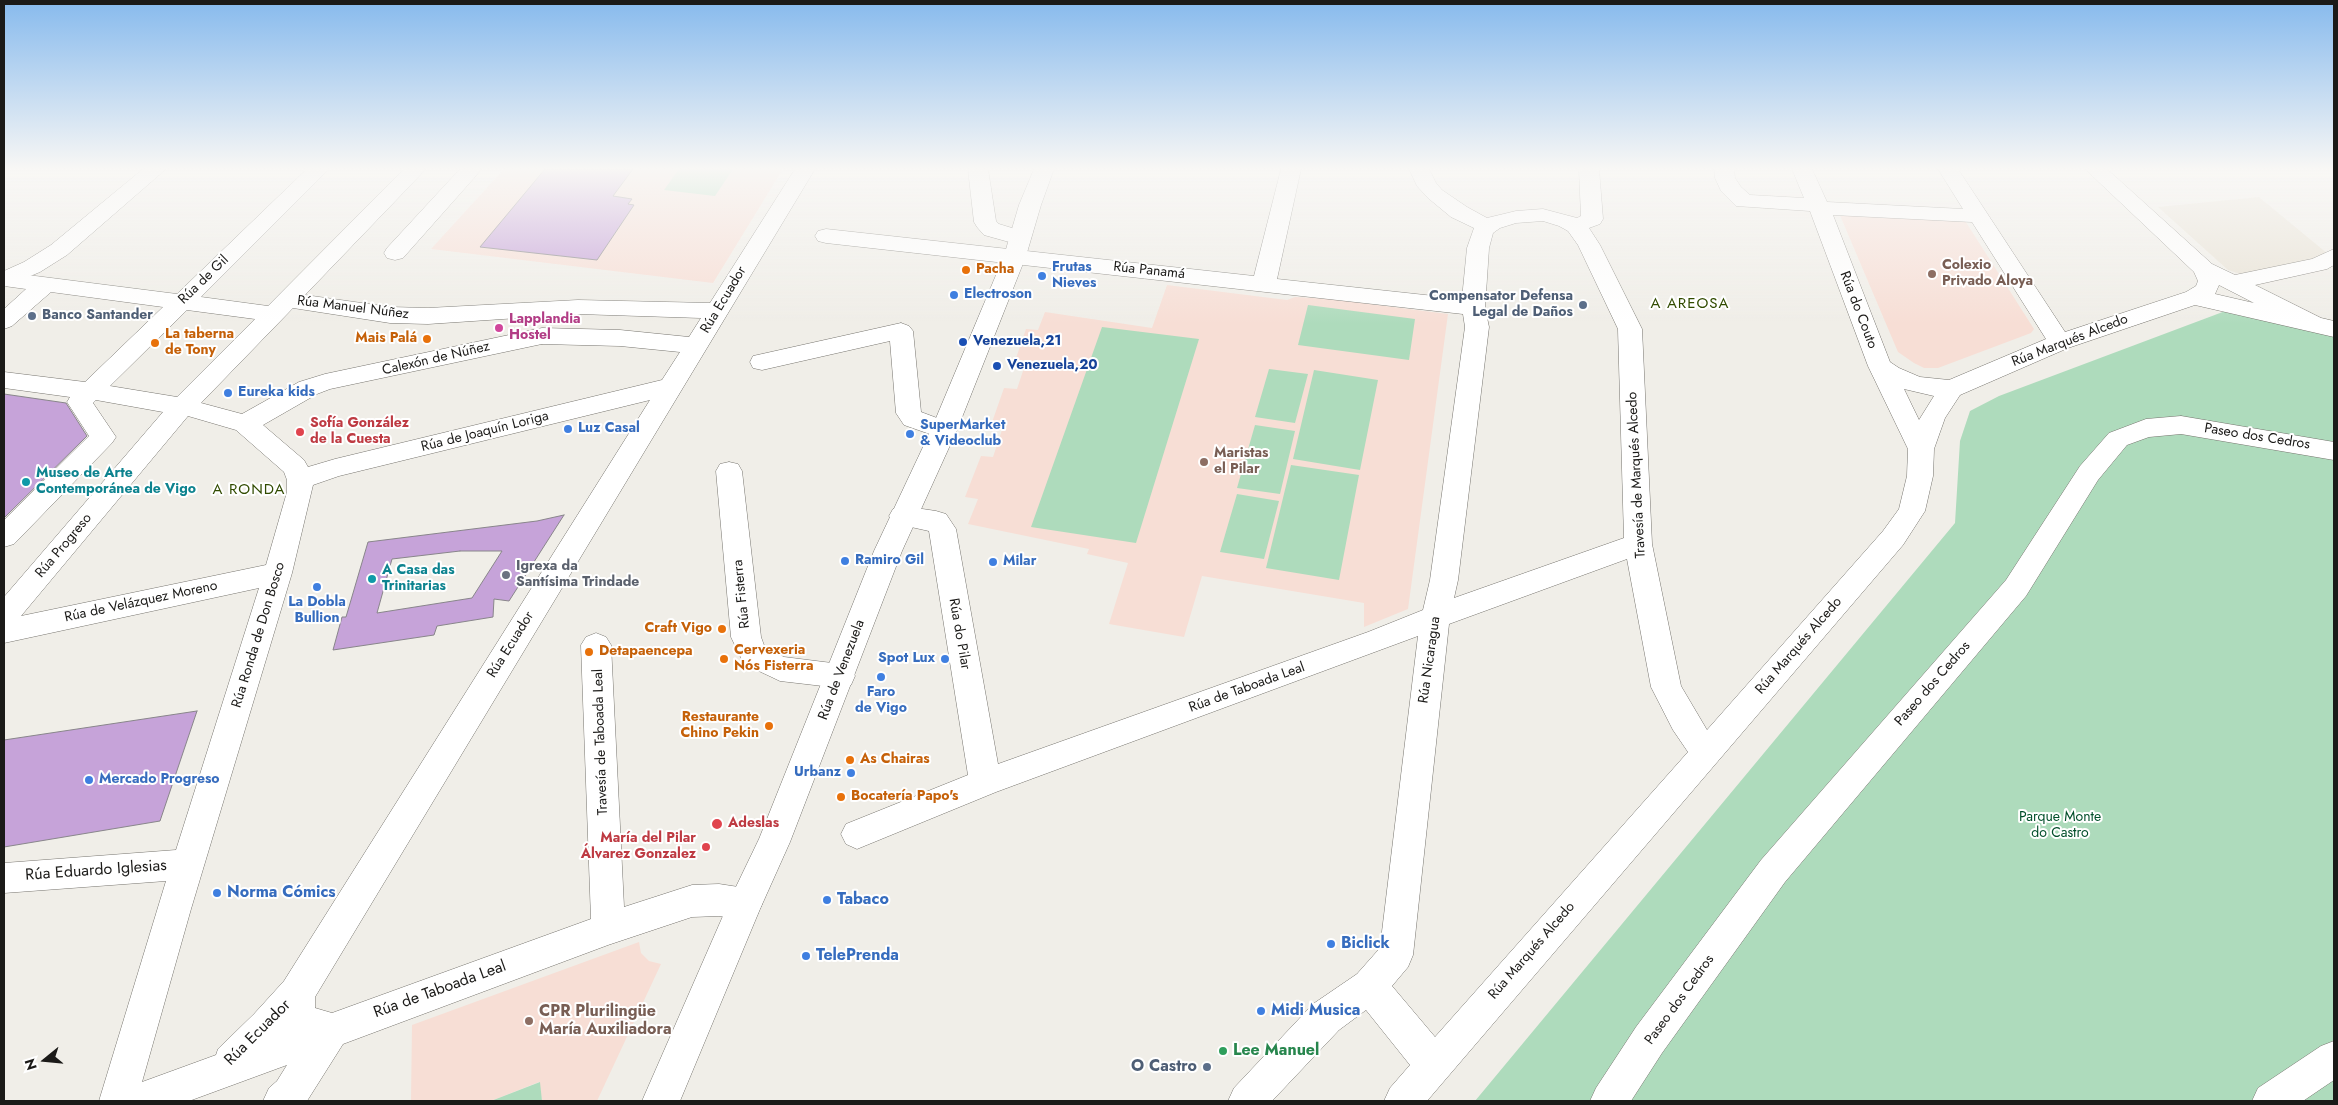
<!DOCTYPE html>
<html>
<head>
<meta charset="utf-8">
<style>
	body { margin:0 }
	#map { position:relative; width:2338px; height:1105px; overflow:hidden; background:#f0eee8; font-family:Jost,sans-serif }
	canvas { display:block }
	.frame { position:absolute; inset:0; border:5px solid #1b1a18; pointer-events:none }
	.north { position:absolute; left:20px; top:1035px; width:50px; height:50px; -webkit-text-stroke:4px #fff; paint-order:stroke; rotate:253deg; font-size:14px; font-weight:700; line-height:20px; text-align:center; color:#1b1a18 }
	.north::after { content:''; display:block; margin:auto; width:18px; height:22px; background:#1b1a18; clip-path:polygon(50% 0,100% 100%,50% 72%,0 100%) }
</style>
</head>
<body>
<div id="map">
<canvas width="2338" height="1105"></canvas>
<div class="frame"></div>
<div class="north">N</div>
</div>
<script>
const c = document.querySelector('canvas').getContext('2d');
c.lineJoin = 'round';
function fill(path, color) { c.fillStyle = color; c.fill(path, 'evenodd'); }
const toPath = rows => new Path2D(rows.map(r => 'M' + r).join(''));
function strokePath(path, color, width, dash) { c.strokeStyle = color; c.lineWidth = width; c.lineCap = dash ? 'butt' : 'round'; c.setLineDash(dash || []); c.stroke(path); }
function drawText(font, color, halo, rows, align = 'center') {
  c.font = font + ' Jost,sans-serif'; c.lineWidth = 4; c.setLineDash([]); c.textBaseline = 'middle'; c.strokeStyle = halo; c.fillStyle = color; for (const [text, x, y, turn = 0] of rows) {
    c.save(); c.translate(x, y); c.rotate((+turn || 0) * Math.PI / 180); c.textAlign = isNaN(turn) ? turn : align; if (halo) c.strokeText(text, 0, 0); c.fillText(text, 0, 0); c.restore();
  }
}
fill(toPath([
	[2259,197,2328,254,2308,263,2240,274,2228,270,2158,207]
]), '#e8e2d5');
fill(toPath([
	[504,169,783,169,713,283,431,249],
	[1839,213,1964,219,2034,329,2031,333,1938,368,1924,368,1914,363,1898,352],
	[1167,285,1287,300,1295,297,1330,299,1448,314,1408,609,1364,627,1364,603,1202,576,1184,637,1109,624,1128,563,1087,554,1089,549,968,524,978,499,965,497,981,456,993,457,1002,430,990,428,1004,388,1017,389,1025,365,1014,364,1026,329,1038,330,1045,312,1152,328],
	[639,942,641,953,649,961,661,964,597,1101,542,1101,539,1082,491,1101,411,1101,412,1025]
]), '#f7ded5');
fill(toPath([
	[679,169,733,169,715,196,664,190],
	[1308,305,1415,319,1409,360,1298,345],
	[2228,310,2322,321,2334,320,2334,1101,1475,1101,1955,523,1960,441,1970,411,1999,396],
	[1102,327,1199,339,1136,543,1031,527],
	[1269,369,1308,374,1295,423,1255,417],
	[1314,370,1378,380,1360,470,1293,459],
	[1255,425,1295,431,1280,494,1237,488],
	[1291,465,1359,475,1339,580,1266,568],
	[1237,494,1279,501,1264,559,1220,552],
	[540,1082,542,1101,491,1101]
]), '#aedbbc');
const building = toPath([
	[545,169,633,169,613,196,632,199,628,204,634,205,597,260,480,247,545,169],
	[4,394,66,403,87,436,4,518,4,394],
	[564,515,509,601,494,599,493,617,437,626,434,635,333,650,342,617,346,617,368,542,537,521,564,515],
	[460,551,502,551,472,598,377,613,392,559,460,551],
	[197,711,160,821,4,847,4,740,197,711]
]);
fill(building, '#c6a3d9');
strokePath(building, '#88858a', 1);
const minor = toPath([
	[307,169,329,169,201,297,268,306,404,169,426,169,305,295,390,307,428,308,578,300,710,303,795,169,815,169,315,997,315,1008,332,1013,591,919,581,645,586,637,596,633,606,637,611,645,624,907,692,885,719,884,745,888,757,893,762,904,757,915,745,920,719,916,692,917,608,945,343,1044,307,1101,263,1101,269,1088,277,1081,287,1065,189,1101,99,1101,166,881,4,893,4,863,176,850,259,588,4,643,4,597,163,412,96,400,93,403,116,437,112,443,14,544,4,547,4,520,89,436,67,402,70,397,4,388,4,372,85,382,163,307,51,292,12,326,4,329,4,309,26,289,4,286,4,272,177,294,307,169],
	[293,308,390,323,428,324,578,314,701,318,689,337,620,330,542,328,325,374,299,382,242,414,201,403,293,308],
	[187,310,255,319,177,397,110,386,187,310],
	[542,344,620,346,680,352,662,380,335,459,308,467,304,460,263,425,317,394,330,389,542,344],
	[650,400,284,981,254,1014,218,1049,216,1055,142,1082,191,909,292,573,313,485,339,476,650,400],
	[188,416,236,430,284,472,287,480,287,492,266,565,21,616,188,416],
	[460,169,482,169,403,258,395,260,387,258,384,253,387,248,460,169],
	[968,169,988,169,996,221,999,224,1028,233,1031,238,1028,243,1020,245,984,235,977,227,974,222,968,169],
	[1281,169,1301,169,1277,279,1462,299,1467,248,1474,228,1451,217,1428,198,1417,186,1409,169,1429,169,1436,183,1442,190,1467,207,1487,218,1516,211,1543,209,1577,218,1581,216,1579,169,1599,169,1603,219,1600,224,1589,228,1600,245,1642,329,1652,544,1681,686,1707,730,1883,531,1899,509,1907,476,1908,449,1868,366,1810,211,1736,206,1721,191,1715,178,1714,169,1734,169,1735,178,1741,187,1750,195,1804,198,1792,169,1812,169,1827,202,1963,209,1938,169,1958,169,2065,332,2186,292,2196,286,2198,281,2194,272,2085,169,2107,169,2212,264,2235,275,2312,259,2334,249,2334,265,2327,269,2255,285,2321,318,2334,321,2334,337,2195,305,2068,348,1960,395,1945,418,1934,449,1933,476,1925,511,1903,545,1427,1101,1384,1101,1390,1088,1410,1065,1366,1010,1339,1030,1272,1101,1228,1101,1234,1088,1313,1004,1357,974,1380,948,1418,636,996,792,857,849,846,844,841,834,846,824,968,775,929,531,893,523,889,516,893,509,902,506,936,511,946,514,956,529,998,764,1368,632,1423,610,1430,580,1465,327,1463,314,826,243,818,241,815,236,818,231,826,229,1254,276,1281,169],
	[1833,215,1972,222,2046,339,1949,380,1920,377,1899,368,1890,362,1833,215],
	[1543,221,1559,226,1568,231,1578,245,1618,329,1624,538,1454,598,1458,580,1489,327,1485,308,1489,248,1493,233,1500,228,1516,223,1543,221],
	[2219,285,2254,303,2215,294,2219,285],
	[1904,389,1934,396,1919,420,1904,389],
	[1627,559,1651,687,1673,730,1688,752,1435,1037,1392,986,1408,967,1413,955,1449,624,1627,559],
	[901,323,909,326,913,331,921,412,953,424,957,430,953,436,944,439,904,425,896,413,890,341,762,370,753,368,750,362,753,356,762,354,901,323],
	[2181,416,2334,442,2334,460,2181,434,2149,437,2127,445,2098,480,2026,596,1785,882,1662,1053,1631,1101,1590,1101,1596,1088,1636,1027,1761,860,2006,580,2080,466,2109,433,2146,419,2181,416],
	[729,462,738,464,742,471,761,637,765,648,784,657,840,664,851,667,855,676,851,685,840,688,780,681,744,664,731,637,716,471,720,464,729,462],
	[2334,1041,2334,1080,2303,1101,2252,1101,2258,1088,2321,1046,2334,1041]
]);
const major = toPath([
	[143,169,166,169,67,255,40,272,4,287,4,271,24,262,51,245,143,169],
	[1034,169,1054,169,1041,205,1026,256,957,430,902,551,790,842,760,909,680,1101,642,1101,733,893,759,839,874,551,931,430,1004,256,1019,205,1034,169]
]);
strokePath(minor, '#77756f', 1);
strokePath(major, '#77756f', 1);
fill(minor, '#fff');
fill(major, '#fff');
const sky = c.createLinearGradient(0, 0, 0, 324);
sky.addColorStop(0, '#87baed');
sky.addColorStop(0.52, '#f8f7f5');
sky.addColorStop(1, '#f8f7f500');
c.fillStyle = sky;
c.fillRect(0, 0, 2338, 324);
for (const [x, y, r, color] of [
	[966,270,5,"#e8710a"],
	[1932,274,5,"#8d6e63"],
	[1042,276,5,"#3f7fe0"],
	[954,295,5,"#3f7fe0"],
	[1583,305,5,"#5c6f8a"],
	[32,316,5,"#5c6f8a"],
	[499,328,5,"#d1479c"],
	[427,339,5,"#e8710a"],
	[963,342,5,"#1a4fb4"],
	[155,343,5,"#e8710a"],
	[997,366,5,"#1a4fb4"],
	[228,393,5,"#3f7fe0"],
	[568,429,5,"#3f7fe0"],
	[300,432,5,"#e0444e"],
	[910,434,5,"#3f7fe0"],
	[1204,462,5,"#8d6e63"],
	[26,482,5,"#0f9aa8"],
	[845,561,5,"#3f7fe0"],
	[993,562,5,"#3f7fe0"],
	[506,575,5,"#6b7280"],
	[372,579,5,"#0f9aa8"],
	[317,587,5,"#3f7fe0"],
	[722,629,5,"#e8710a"],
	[589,652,5,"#e8710a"],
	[724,659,5,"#e8710a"],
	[945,659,5,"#3f7fe0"],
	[881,677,5,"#3f7fe0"],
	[769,726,5,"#e8710a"],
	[850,760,5,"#e8710a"],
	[851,773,5,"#3f7fe0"],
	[89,780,5,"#3f7fe0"],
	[841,797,5,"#e8710a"],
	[717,824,6,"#e0444e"],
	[706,847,5,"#e0444e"],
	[217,893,5,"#3f7fe0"],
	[827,900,5,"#3f7fe0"],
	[1331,944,5,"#3f7fe0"],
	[806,956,5,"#3f7fe0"],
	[1261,1011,5,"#3f7fe0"],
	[529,1021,5,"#8d6e63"],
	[1223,1051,5,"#2e9e5b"],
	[1207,1067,5,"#5c6f8a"]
]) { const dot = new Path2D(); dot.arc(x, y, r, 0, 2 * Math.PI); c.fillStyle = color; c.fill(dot); strokePath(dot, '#fff', 2); }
drawText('bold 14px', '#785e54', '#fff', [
	["Colexio",1942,266],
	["Privado Aloya",1942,282],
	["Maristas",1214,454],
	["el Pilar",1214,470]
], 'left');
drawText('bold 14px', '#366cbe', '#fff', [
	["Frutas",1052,268],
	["Nieves",1052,284],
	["Electroson",964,295],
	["Eureka kids",238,393],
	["SuperMarket",920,426],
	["& Videoclub",920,442],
	["Luz Casal",578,429],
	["Ramiro Gil",855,561],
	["Milar",1003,562],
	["La Dobla",317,603,"center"],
	["Bullion",317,619,"center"],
	["Spot Lux",935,659,"right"],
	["Faro",881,693,"center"],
	["de Vigo",881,709,"center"],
	["Urbanz",841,773,"right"],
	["Mercado Progreso",99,780]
], 'left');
drawText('bold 14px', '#c56008', '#fff', [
	["Pacha",976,270],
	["La taberna",165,335],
	["de Tony",165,351],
	["Mais Palá",417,339,"right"],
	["Craft Vigo",712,629,"right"],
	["Cervexeria",734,651],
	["Nós Fisterra",734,667],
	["Detapaencepa",599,652],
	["Restaurante",759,718,"right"],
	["Chino Pekin",759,734,"right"],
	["As Chairas",860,760],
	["Bocatería Papo's",851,797]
], 'left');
drawText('14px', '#1b1a18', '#fff', [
	["Rúa Panamá",1149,271,6],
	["Rúa de Gil",204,280,-44],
	["Rúa Ecuador",724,300,-59],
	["Rúa Manuel Núñez",353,308,7],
	["Rúa do Couto",1858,310,69],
	["Rúa Marqués Alcedo",2070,341,-21],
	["Calexón de Núñez",436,359,-13],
	["Rúa de Joaquín Loriga",485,432,-14],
	["Paseo dos Cedros",2257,437,9],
	["Travesía de Marqués Alcedo",1637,475,-93],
	["Rúa Progreso",64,546,-50],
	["Rúa Fisterra",742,594,-96],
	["Rúa de Velázquez Moreno",141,602,-12],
	["Rúa do Pilar",959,634,80],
	["Rúa Ronda de Don Bosco",259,635,-73],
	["Rúa Ecuador",511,645,-58],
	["Rúa Marqués Alcedo",1799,646,-49],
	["Rúa Nicaragua",1430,660,-82],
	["Rúa de Venezuela",842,670,-69],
	["Paseo dos Cedros",1933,684,-49],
	["Rúa de Taboada Leal",1247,688,-20],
	["Travesía de Taboada Leal",601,742,-92],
	["Rúa Marqués Alcedo",1532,951,-49],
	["Paseo dos Cedros",1680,1000,-54]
]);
drawText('bold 14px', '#4e5e75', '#fff', [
	["Compensator Defensa",1573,297],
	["Legal de Daños",1573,313],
	["Banco Santander",42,316,"left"]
], 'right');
drawText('bold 14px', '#b23c85', '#fff', [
	["Lapplandia",509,320],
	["Hostel",509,336]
], 'left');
drawText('bold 14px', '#164399', '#fff', [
	["Venezuela,21",973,342],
	["Venezuela,20",1007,366]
], 'left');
drawText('bold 14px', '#be3a42', '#fff', [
	["Sofía González",310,424],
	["de la Cuesta",310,440],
	["Adeslas",728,824],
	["María del Pilar",696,839,"right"],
	["Álvarez Gonzalez",696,855,"right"]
], 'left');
drawText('bold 14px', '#0d838f', '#fff', [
	["Museo de Arte",36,474],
	["Contemporánea de Vigo",36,490],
	["A Casa das",382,571],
	["Trinitarias",382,587]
], 'left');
drawText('bold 14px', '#5b616d', '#fff', [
	["Igrexa da",516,567],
	["Santísima Trindade",516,583]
], 'left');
drawText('14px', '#014e29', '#fff', [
	["Parque Monte",2060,818],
	["do Castro",2060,834]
]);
c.letterSpacing = '1px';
drawText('15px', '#314b00', '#fff', [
	["A AREOSA",1690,304],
	["A RONDA",249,490]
]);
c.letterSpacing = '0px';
drawText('16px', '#1b1a18', '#fff', [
	["Rúa Eduardo Iglesias",96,871,-4],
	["Rúa de Taboada Leal",440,990,-20],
	["Rúa Ecuador",258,1033,-45]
]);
drawText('bold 16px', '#366cbe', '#fff', [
	["Norma Cómics",227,893],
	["Tabaco",837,900],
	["Biclick",1341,944],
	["TelePrenda",816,956],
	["Midi Musica",1271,1011]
], 'left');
drawText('bold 16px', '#785e54', '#fff', [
	["CPR Plurilingüe",539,1012],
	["María Auxiliadora",539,1030]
], 'left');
drawText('bold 16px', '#27864d', '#fff', [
	["Lee Manuel",1233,1051]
], 'left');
drawText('bold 16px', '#4e5e75', '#fff', [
	["O Castro",1197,1067]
], 'right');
</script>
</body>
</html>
